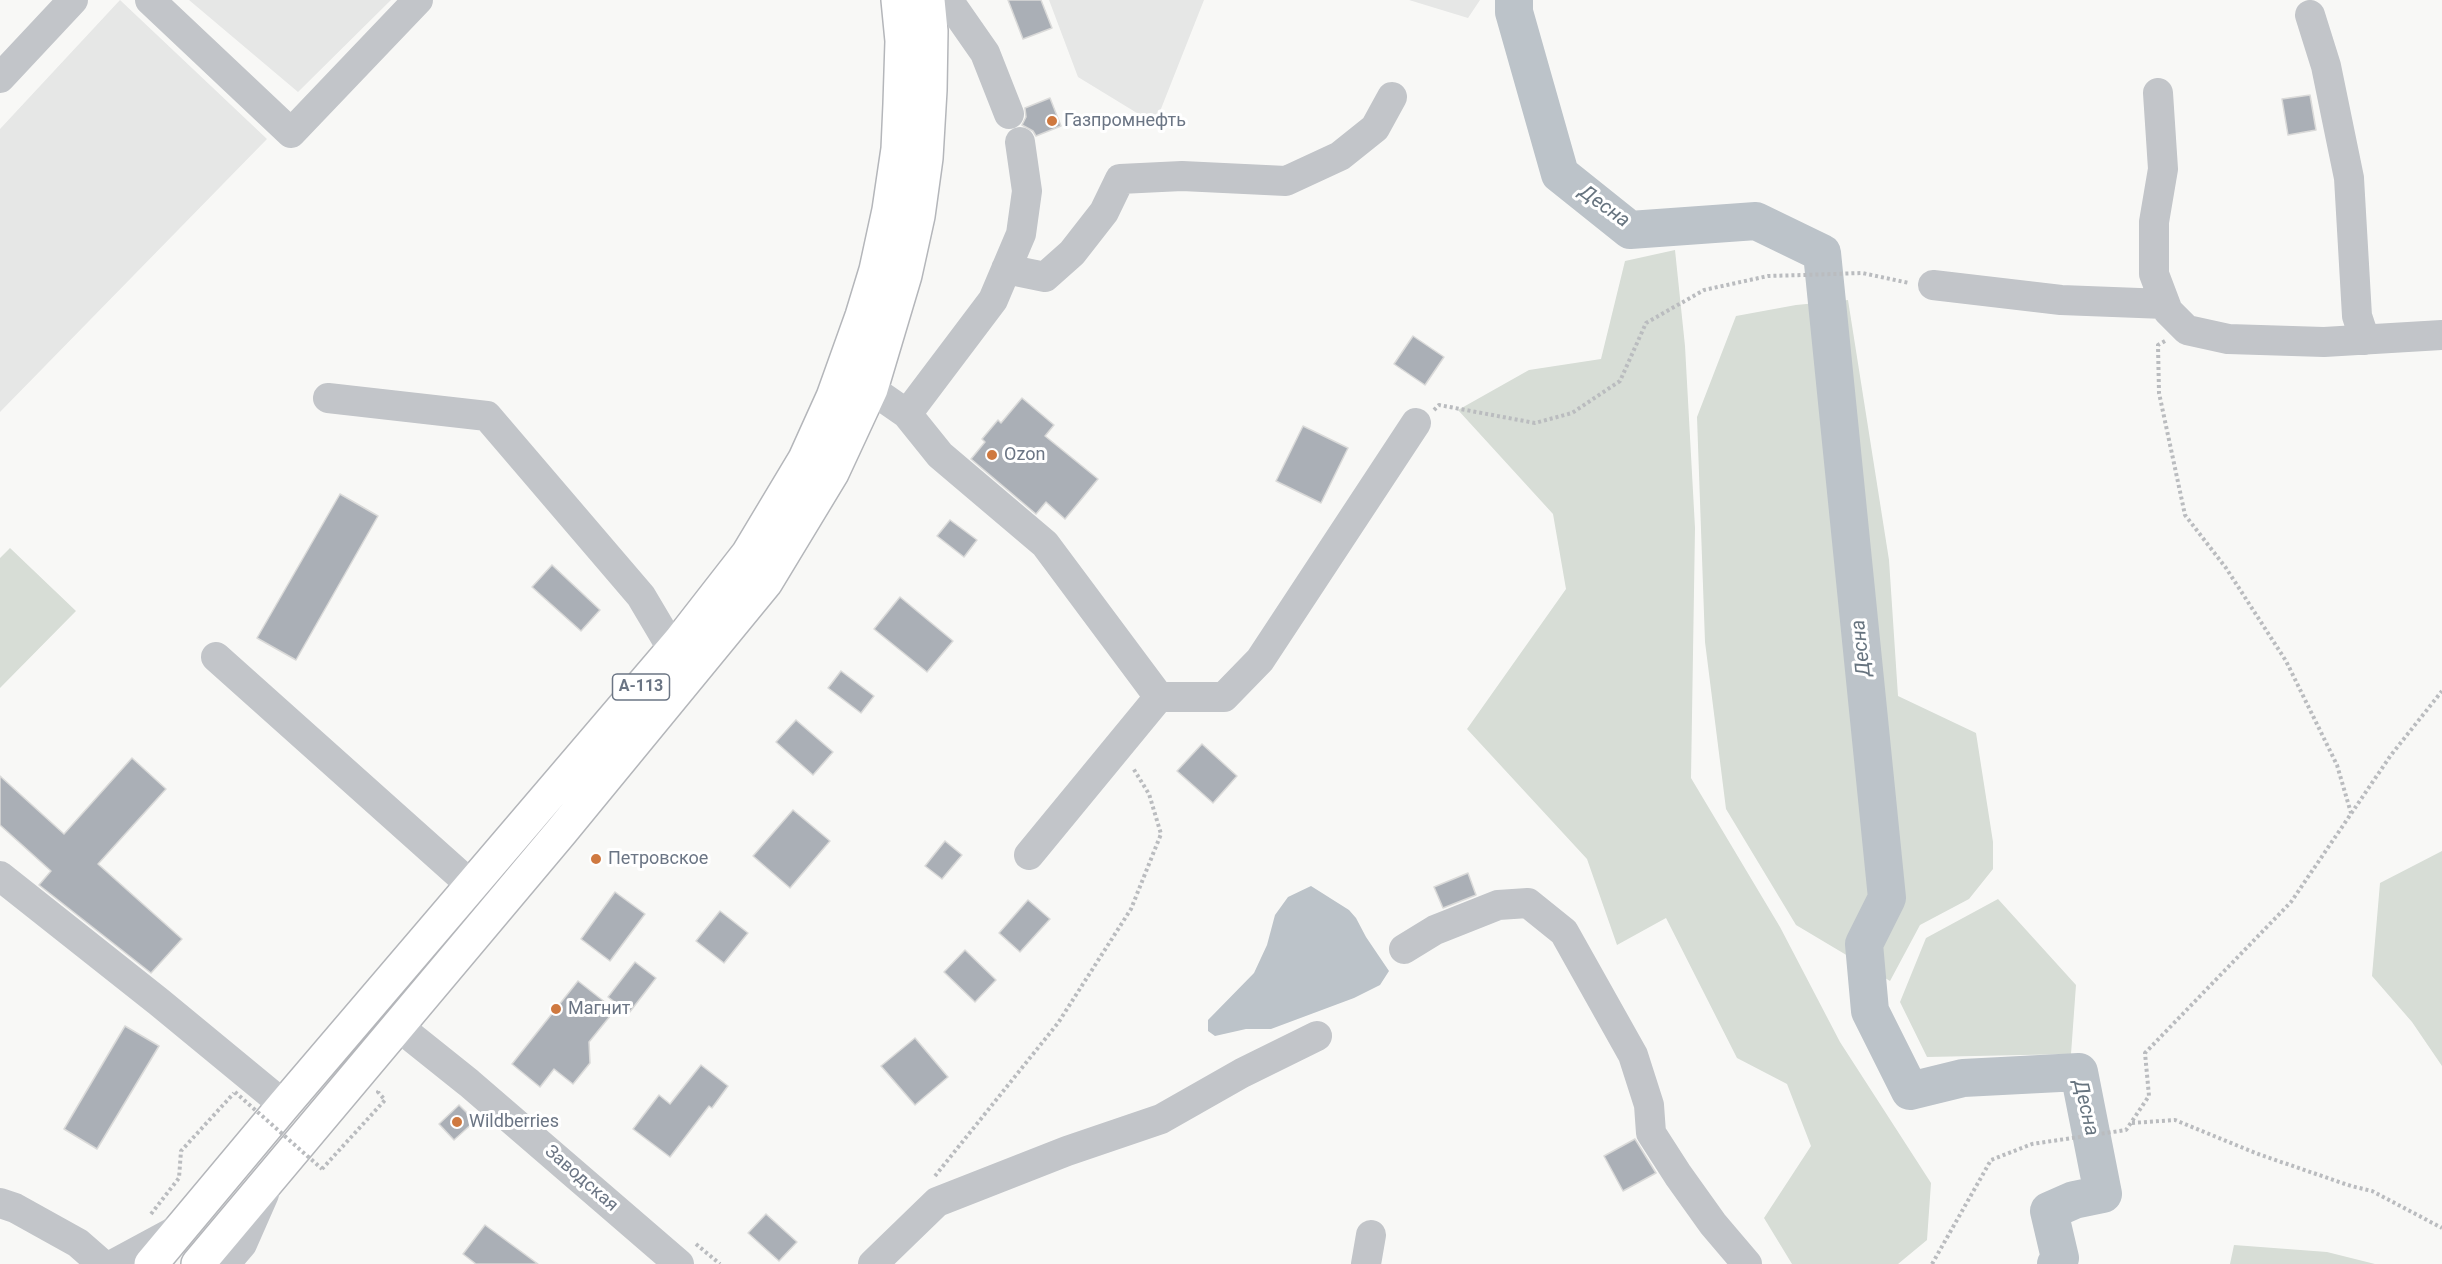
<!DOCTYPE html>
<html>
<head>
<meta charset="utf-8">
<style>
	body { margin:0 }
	canvas { display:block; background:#f8f8f6 }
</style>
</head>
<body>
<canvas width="2442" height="1264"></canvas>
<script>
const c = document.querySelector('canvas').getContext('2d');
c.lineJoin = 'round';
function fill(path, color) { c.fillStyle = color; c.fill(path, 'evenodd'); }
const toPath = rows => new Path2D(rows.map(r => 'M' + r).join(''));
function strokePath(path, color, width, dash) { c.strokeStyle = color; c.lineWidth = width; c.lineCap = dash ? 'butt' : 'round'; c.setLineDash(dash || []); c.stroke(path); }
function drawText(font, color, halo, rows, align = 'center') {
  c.font = font + ' Roboto,sans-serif'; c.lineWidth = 6; c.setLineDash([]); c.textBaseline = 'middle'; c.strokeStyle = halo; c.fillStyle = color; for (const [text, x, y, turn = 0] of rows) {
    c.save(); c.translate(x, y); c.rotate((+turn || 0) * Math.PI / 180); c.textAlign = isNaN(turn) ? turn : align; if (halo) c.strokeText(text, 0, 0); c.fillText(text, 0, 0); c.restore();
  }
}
fill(toPath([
	[120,0,267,139,0,412,0,129],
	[189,0,391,0,298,92],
	[1049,0,1204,0,1155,124,1078,77],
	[1409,0,1480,0,1468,18]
]), '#e6e7e6');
fill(toPath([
	[1675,250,1685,346,1695,528,1691,778,1780,927,1840,1042,1931,1183,1927,1240,1898,1264,1792,1264,1764,1218,1811,1146,1787,1084,1737,1058,1666,918,1617,945,1587,859,1467,729,1566,589,1553,514,1458,410,1529,370,1601,359,1625,261],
	[1848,300,1889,560,1898,696,1976,733,1993,842,1993,869,1969,899,1920,925,1890,981,1796,925,1726,809,1705,642,1697,417,1736,316,1796,305],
	[10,548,76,611,0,688,0,558],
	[2442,851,2442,1066,2412,1022,2372,976,2380,883],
	[1998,899,2076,985,2071,1054,1927,1057,1900,1002,1926,938],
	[2234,1245,2327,1252,2375,1264,2230,1264]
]), '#d7ddd6');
fill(toPath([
	[1311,886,1349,910,1356,918,1366,937,1389,971,1380,985,1354,998,1271,1029,1246,1029,1215,1036,1208,1031,1208,1020,1254,973,1267,945,1275,915,1288,897]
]), '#bcc3c9');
strokePath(toPath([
	[1514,0,1514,12,1560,174,1630,230,1756,221,1822,253,1887,898,1864,944,1870,1011,1910,1091,1963,1078,2079,1072,2103,1194,2074,1200,2049,1211,2060,1258,2056,1264]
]), '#bcc3c9', 38);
const building = toPath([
	[1008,0,1041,0,1052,28,1023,39,1008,0],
	[2310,95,2316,130,2288,135,2282,99,2310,95],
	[1050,98,1061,126,1036,136,1033,131,1022,125,1026,117,1025,108,1050,98],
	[1413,336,1444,357,1425,385,1394,364,1413,336],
	[1022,398,1054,425,1045,436,1098,479,1065,519,1046,502,1036,514,971,459,985,442,982,439,998,420,1001,423,1022,398],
	[1303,426,1348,448,1321,503,1276,481,1303,426],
	[340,494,378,516,296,660,257,638,340,494],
	[950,520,977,540,964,557,937,536,950,520],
	[552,565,600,610,581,631,532,587,552,565],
	[900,597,953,641,927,672,874,629,900,597],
	[841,671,874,696,861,713,828,688,841,671],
	[796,720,833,752,813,775,776,742,796,720],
	[1202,744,1237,776,1213,803,1177,771,1202,744],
	[132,758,166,789,98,864,182,939,151,973,39,885,51,871,0,825,0,776,64,834,132,758],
	[793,810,830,841,790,888,753,856,793,810],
	[945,841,962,855,942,879,925,866,945,841],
	[1468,873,1476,895,1443,908,1434,887,1468,873],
	[615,892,645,914,610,961,581,939,615,892],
	[1028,900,1050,919,1020,952,999,933,1028,900],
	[720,911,748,933,724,963,696,941,720,911],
	[965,950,996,980,975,1002,944,972,965,950],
	[635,962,656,978,629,1013,608,997,635,962],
	[578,981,615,1010,589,1042,590,1063,573,1084,554,1069,540,1087,512,1064,578,981],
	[125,1026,159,1046,97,1149,64,1129,125,1026],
	[915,1038,948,1077,915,1105,881,1066,915,1038],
	[701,1065,728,1086,712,1108,709,1106,670,1157,633,1129,659,1095,670,1104,701,1065],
	[459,1105,475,1121,454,1140,439,1124,459,1105],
	[1635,1139,1656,1173,1623,1191,1604,1156,1635,1139],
	[766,1214,797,1242,779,1261,748,1233,766,1214],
	[485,1225,538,1264,476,1264,463,1254,485,1225]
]);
fill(building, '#aaafb6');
strokePath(building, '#dadad9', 1.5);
const highway = toPath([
	[151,1264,284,1105,681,640,748,554,805,459,833,397,862,316,876,270,889,210,898,149,900,104,902,41,898,0],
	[198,1264,561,832,766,582,832,473,871,389,905,275,918,216,926,158,930,90,931,31,928,0]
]);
strokePath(highway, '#b4b6ba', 36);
strokePath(toPath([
	[2165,341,2158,345,2159,393,2185,515,2226,568,2286,661,2337,765,2351,813],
	[1434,410,1439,405,1535,423,1572,413,1620,381,1646,323,1704,290,1768,276,1804,275,1862,273,1909,283],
	[2132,1123,2175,1120,2258,1154,2351,1186,2372,1191,2442,1228],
	[322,1169,385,1100,378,1092,380,1090],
	[935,1176,1058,1023,1131,909,1161,834,1149,794,1133,768],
	[151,1214,179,1178,181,1151,234,1093],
	[696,1244,720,1264],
	[1932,1264,1991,1160,2032,1144,2126,1130,2149,1096,2145,1053,2291,902,2391,755,2442,691]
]), '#babcbf', 4, [3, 3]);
strokePath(toPath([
	[150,0,291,133,418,0],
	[948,0,985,53,1009,114],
	[2310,15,2326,66,2349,178,2357,316,2365,340],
	[0,78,73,0],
	[2158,93,2163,169,2154,222,2154,274,2168,311,2187,330,2228,339,2324,342,2442,335],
	[1006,269,1045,277,1072,253,1104,212,1120,179,1182,176,1286,181,1340,156,1375,128,1392,97],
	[1933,285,2061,300,2165,304],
	[871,389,907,414,940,455,1045,544,1159,697,1224,697,1260,660,1416,423],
	[328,398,487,416,641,596,673,650],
	[907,414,993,300,1021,234,1027,191,1020,142],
	[216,657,471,885],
	[1029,855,1159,697],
	[0,876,159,1002,284,1105],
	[1404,949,1435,930,1498,905,1528,903,1564,932,1633,1055,1649,1105,1651,1133,1678,1175,1713,1224,1747,1264],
	[399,1027,469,1083,679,1264],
	[0,1203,15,1208,78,1243,102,1264],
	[114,1264,177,1230],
	[225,1264,242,1244,264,1194],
	[873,1264,937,1202,1067,1151,1161,1119,1242,1073,1317,1036],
	[1366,1264,1371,1235]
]), '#c2c5c9', 30);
strokePath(highway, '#fff', 33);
strokePath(toPath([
	[235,1092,322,1169]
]), '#babcbf', 4, [3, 3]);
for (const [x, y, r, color] of [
	[1052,121,6,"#cf7940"],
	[992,455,6,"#cf7940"],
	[596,859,6,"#cf7940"],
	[556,1009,6,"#cf7940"],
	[457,1122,6,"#cf7940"]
]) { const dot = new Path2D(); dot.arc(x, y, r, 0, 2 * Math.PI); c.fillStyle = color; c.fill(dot); strokePath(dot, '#fff', 2); }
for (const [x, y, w] of [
	[641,687,57]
]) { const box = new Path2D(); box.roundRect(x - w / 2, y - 13, w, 26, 4.5); c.fillStyle = '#fff'; c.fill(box); strokePath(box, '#6b7584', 1.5); }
drawText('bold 16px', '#6b7584', null, [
	["А-113",641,687]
]);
drawText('18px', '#6b7584', '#fff', [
	["Газпромнефть",1064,121],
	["Ozon",1004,455],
	["Петровское",608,859],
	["Магнит",568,1009],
	["Wildberries",469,1122]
], 'left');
drawText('18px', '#6b7584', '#fff', [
	["Заводская",581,1179,41]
]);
drawText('italic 20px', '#67747f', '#fff', [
	["Десна",1604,207,36],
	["Десна",1862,648,-96],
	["Десна",2085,1108,77]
]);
</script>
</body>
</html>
